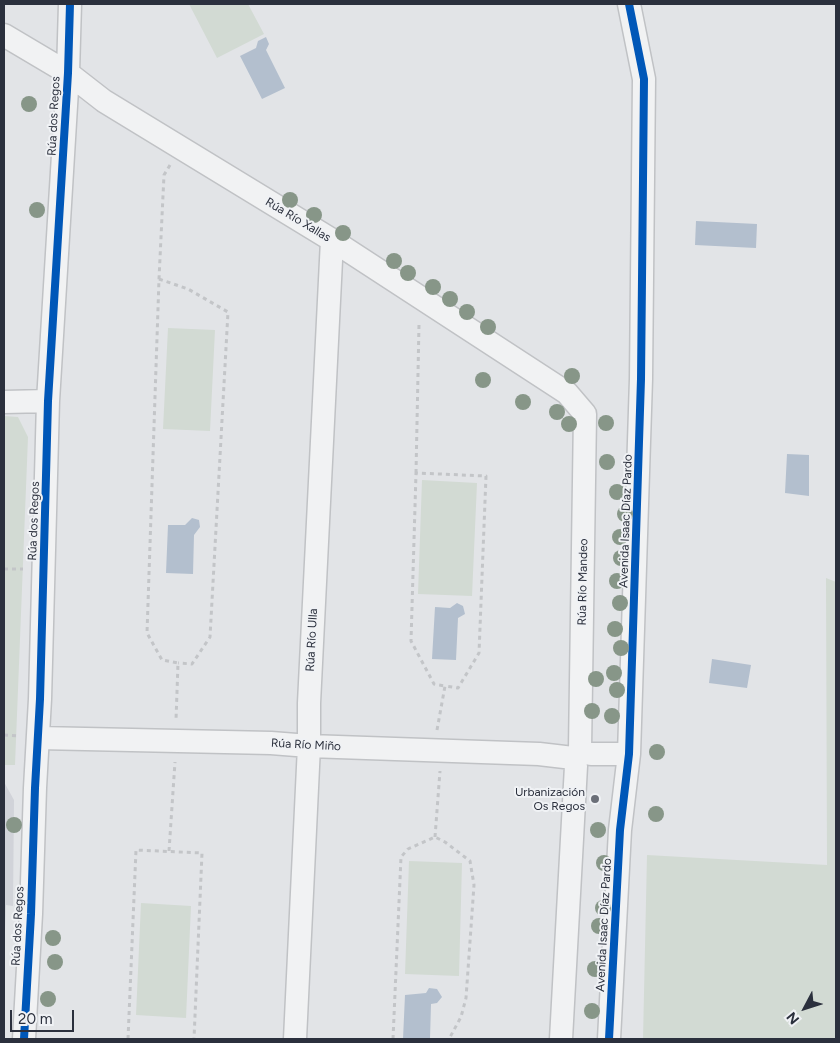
<!DOCTYPE html>
<html>
<head>
<meta charset="utf-8">
<style>
	body { margin:0 }
	#map { position:relative; width:840px; height:1043px; overflow:hidden; background:#e2e4e7; font-family:Figtree,sans-serif }
	canvas { display:block }
	.frame { position:absolute; inset:0; border:5px solid #2b303d; pointer-events:none }
	.north { position:absolute; left:780px; top:983px; width:50px; height:50px; -webkit-text-stroke:4px #f0f2f5; paint-order:stroke; rotate:230deg; font-size:14px; font-weight:700; line-height:20px; text-align:center; color:#2b303d }
	.north::after { content:''; display:block; margin:auto; width:18px; height:22px; background:#2b303d; clip-path:polygon(50% 0,100% 100%,50% 72%,0 100%) }
	.scale { position:absolute; left:10px; top:1010px; width:64px; height:22px; box-sizing:border-box; border:2px solid #2b303d; border-top:0; padding-left:6px; font-size:15px; line-height:18px; white-space:nowrap; color:#2b303d; -webkit-text-stroke:4px #f0f2f5; paint-order:stroke }
</style>
</head>
<body>
<div id="map">
<canvas width="840" height="1043"></canvas>
<div class="frame"></div>
<div class="north">N</div>
<div class="scale">20 m</div>
</div>
<script>
const c = document.querySelector('canvas').getContext('2d');
c.lineJoin = 'round';
function fill(path, color) { c.fillStyle = color; c.fill(path, 'evenodd'); }
const toPath = rows => new Path2D(rows.map(r => 'M' + r).join(''));
function strokePath(path, color, width, dash) { c.strokeStyle = color; c.lineWidth = width; c.lineCap = dash ? 'butt' : 'round'; c.setLineDash(dash || []); c.stroke(path); }
function drawText(font, color, halo, rows, align = 'center') {
  c.font = font + ' Figtree,sans-serif'; c.lineWidth = 4; c.setLineDash([]); c.textBaseline = 'middle'; c.strokeStyle = halo; c.fillStyle = color; for (const [text, x, y, turn = 0] of rows) {
    c.save(); c.translate(x, y); c.rotate((+turn || 0) * Math.PI / 180); c.textAlign = isNaN(turn) ? turn : align; if (halo) c.strokeText(text, 0, 0); c.fillText(text, 0, 0); c.restore();
  }
}
fill(toPath([
	[4,782,14,800,13,906,6,905,4,958]
]), '#d1d3d9');
fill(toPath([
	[189,4,248,4,264,34,217,58],
	[168,328,215,330,210,431,163,429],
	[4,416,18,417,28,437,15,765,4,765],
	[422,480,477,483,472,596,418,594],
	[826,578,836,582,836,1039,643,1039,647,855,827,865],
	[409,861,462,863,459,976,405,974],
	[141,903,191,906,186,1018,136,1015]
]), '#d2dad3');
fill(toPath([
	[266,37,269,44,266,50,285,88,262,99,240,56,256,48,258,41],
	[696,221,757,224,756,248,695,245],
	[787,454,809,455,809,496,785,493],
	[192,518,199,520,200,527,194,535,193,574,166,573,168,525,185,525],
	[457,603,463,606,465,614,458,618,456,660,432,659,435,607,450,608],
	[712,659,751,665,747,688,709,683],
	[429,988,437,989,442,997,437,1003,431,1004,430,1039,403,1039,405,995,426,993]
]), '#b3bfce');
const minor = toPath([
	[4,35,68,73,104,101,332,240,567,393,585,414,580,749],
	[4,402,48,401],
	[39,738,271,743,309,746,539,754,573,758],
	[591,754,629,754],
	[24,1039,31,914,35,788,40,699,48,401,68,73,70,4],
	[295,1039,309,746,309,703,332,240],
	[561,1039,576,766],
	[609,1039,620,830,629,754,641,379,644,79,629,4]
]);
strokePath(minor, '#c0c2c5', 25);
strokePath(toPath([
	[170,165,164,175,159,279,147,633,162,660,178,663,176,720],
	[159,279,188,289,228,312,210,637,192,664,178,663],
	[416,473,419,324],
	[4,569,23,569],
	[437,730,445,686,458,688,479,653,486,476,416,473,411,641,434,684,445,686],
	[4,735,18,736],
	[435,837,440,771],
	[169,851,175,762],
	[128,1039,136,850,202,853,194,1039],
	[393,1039,401,857,408,849,435,837,445,842,470,861,474,885,466,998,461,1017,449,1039]
]), '#c3c5c8', 3, [4, 4]);
strokePath(minor, '#f1f2f3', 22);
strokePath(toPath([
	[24,1039,31,914,35,788,40,699,48,401,68,73,70,4],
	[609,1039,620,830,629,754,641,379,644,79,629,4]
]), '#0057b8', 8);
c.fillStyle = '#879688';
for (const [x, y] of [
	[29,104],
	[290,200],
	[37,210],
	[314,215],
	[343,233],
	[394,261],
	[408,273],
	[433,287],
	[450,299],
	[467,312],
	[488,327],
	[572,376],
	[483,380],
	[523,402],
	[557,412],
	[606,423],
	[569,424],
	[607,462],
	[617,492],
	[625,514],
	[620,537],
	[621,558],
	[617,581],
	[620,603],
	[615,629],
	[621,648],
	[614,673],
	[596,679],
	[617,690],
	[592,711],
	[612,716],
	[657,752],
	[656,814],
	[14,825],
	[598,830],
	[604,863],
	[603,908],
	[599,926],
	[53,938],
	[55,962],
	[595,969],
	[48,999],
	[592,1011]
]) { c.beginPath(); c.arc(x, y, 8, 0, 2 * Math.PI); c.fill(); }
for (const [x, y, r, color] of [
	[595,799,5,"#6b6f78"]
]) { const dot = new Path2D(); dot.arc(x, y, r, 0, 2 * Math.PI); c.fillStyle = color; c.fill(dot); strokePath(dot, '#f0f2f5', 2); }
drawText('12px', '#2b303d', '#f0f2f5', [
	["Rúa dos Regos",54,116,-87],
	["Rúa Río Xallas",298,220,31],
	["Rúa dos Regos",34,521,-88],
	["Avenida Isaac Díaz Pardo",626,521,-88],
	["Rúa Río Mandeo",583,582,-89],
	["Rúa Río Ulla",312,640,-87],
	["Rúa Río Miño",306,745,3],
	["Avenida Isaac Díaz Pardo",604,925,-87],
	["Rúa dos Regos",18,926,-87]
]);
drawText('12px', '#2b303d', '#f0f2f5', [
	["Urbanización",585,792],
	["Os Regos",585,806]
], 'right');
</script>
</body>
</html>
